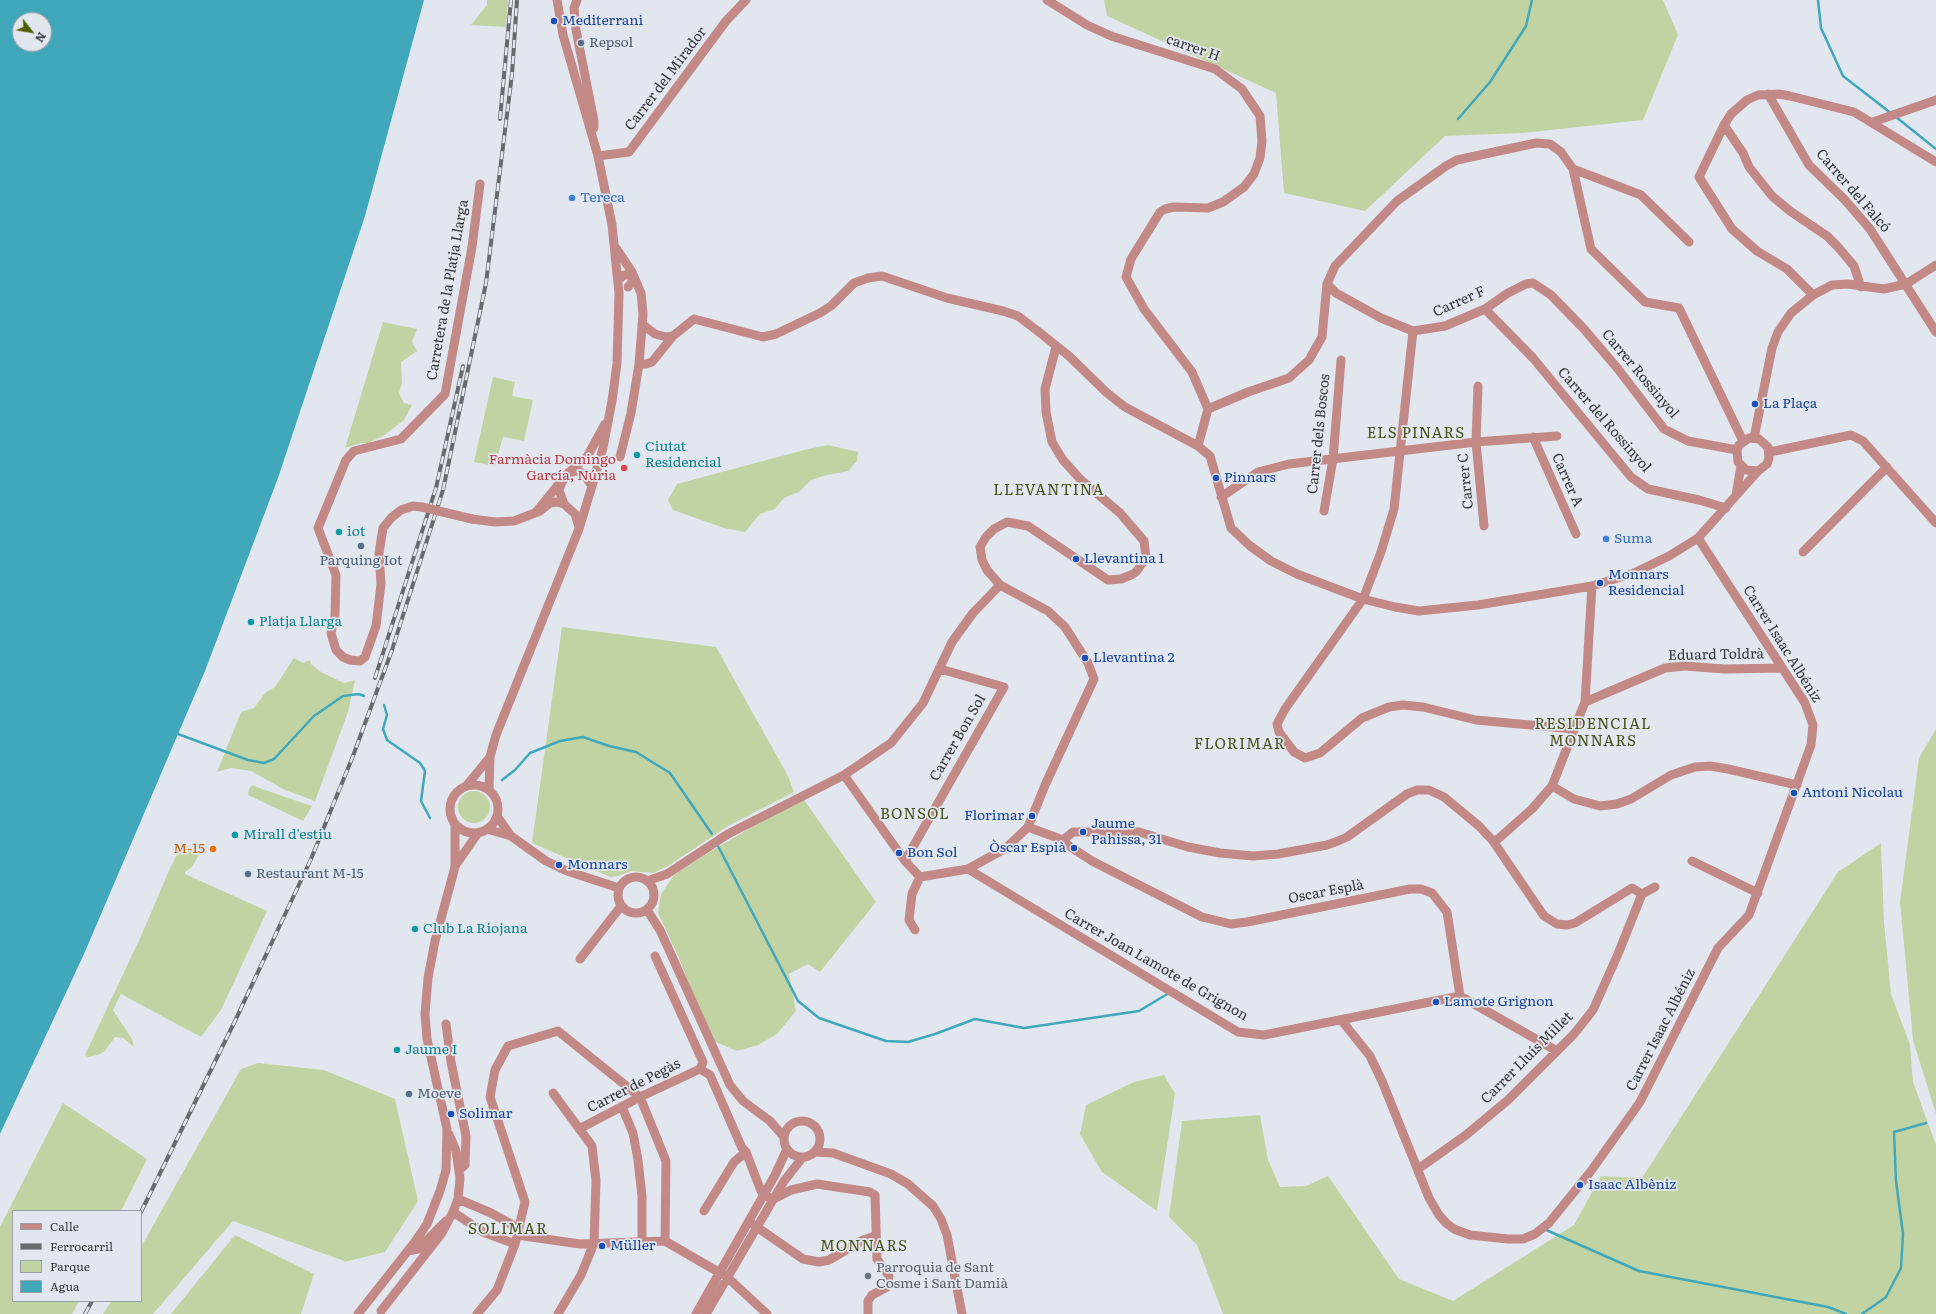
<!DOCTYPE html>
<html>
<head>
<meta charset="utf-8">
<style>
	body { margin:0 }
	#map { position:relative; width:1936px; height:1314px; overflow:hidden; background:#e2e7ef; font-family:Literata,serif }
	canvas { display:block }
	.legend { position:absolute; left:12px; top:1210px; width:130px; height:92px; box-sizing:border-box; background:#e2e7ef; border:1px solid #9da1a7; margin:0; padding:5px 7px; list-style:none; font-size:12px; color:#35373a }
	.legend li { display:flex; align-items:center; gap:8px; height:20px }
	.legend b { width:20px; border:1px solid #9da1a7 }
	.north { position:absolute; left:12px; top:12px; width:40px; height:40px; box-sizing:border-box; background:#e2e7ef; border:1px solid #9da1a7; border-radius:50%; rotate:121deg; font-size:11px; font-weight:700; line-height:16px; text-align:center; color:#35373a }
	.north::after { content:''; display:block; margin:auto; width:14px; height:18px; background:#515f00; clip-path:polygon(50% 0,100% 100%,50% 72%,0 100%) }
</style>
</head>
<body>
<div id="map">
<canvas width="1936" height="1314"></canvas>
<ul class="legend">
<li><b style="height:5px;background:#c38987"></b>Calle</li>
<li><b style="height:5px;background:#676a6e"></b>Ferrocarril</li>
<li><b style="height:11px;background:#c2d3a3"></b>Parque</li>
<li><b style="height:11px;background:#41a8bc"></b>Agua</li>
</ul>
<div class="north">N</div>
</div>
<script>
const c = document.querySelector('canvas').getContext('2d');
c.lineJoin = 'round';
function fill(path, color) { c.fillStyle = color; c.fill(path, 'evenodd'); }
const toPath = rows => new Path2D(rows.map(r => 'M' + r).join(''));
function strokePath(path, color, width, dash) { c.strokeStyle = color; c.lineWidth = width; c.lineCap = dash ? 'butt' : 'round'; c.setLineDash(dash || []); c.stroke(path); }
function drawText(font, color, halo, rows, align = 'center') {
  c.font = font + ' Literata,serif'; c.lineWidth = 3.5; c.setLineDash([]); c.textBaseline = 'middle'; c.strokeStyle = halo; c.fillStyle = color; for (const [text, x, y, turn = 0] of rows) {
    c.save(); c.translate(x, y); c.rotate((+turn || 0) * Math.PI / 180); c.textAlign = isNaN(turn) ? turn : align; if (halo) c.strokeText(text, 0, 0); c.fillText(text, 0, 0); c.restore();
  }
}
fill(toPath([
	[487,0,508,0,506,27,471,25,487,5],
	[1104,0,1663,0,1678,35,1643,120,1523,133,1445,136,1365,211,1284,193,1276,93,1107,16],
	[383,322,417,329,412,342,417,351,401,362,402,383,399,393,404,403,412,405,404,420,383,436,368,443,361,443,345,448],
	[493,377,515,382,512,396,533,400,524,441,503,437,495,466,474,462],
	[828,445,858,452,857,461,848,471,827,475,811,480,799,492,784,498,775,509,760,514,745,532,724,528,673,510,668,500,677,484,808,449],
	[562,627,716,647,788,776,794,792,728,826,668,866,653,873,631,871,618,876,610,877,532,843],
	[294,658,303,663,310,660,311,664,321,672,344,683,355,680,348,712,315,801,285,790,251,771,231,768,217,772,241,712,254,708,265,693,275,687],
	[1936,729,1936,1114,1913,1040,1900,902,1919,758],
	[252,785,262,789,312,806,303,821,301,820,248,795,249,789],
	'458 807a16 16 0 1 1 32 0a16 16 0 1 1-32 0Z',
	[804,800,876,902,820,972,808,964,789,974,796,1011,777,1034,758,1045,737,1051,711,1040,678,956,658,913,661,894,674,875,711,851,786,807],
	[1881,843,1884,922,1891,994,1910,1045,1913,1082,1936,1145,1936,1314,1223,1314,1197,1245,1169,1217,1182,1121,1260,1115,1268,1160,1280,1187,1306,1186,1328,1176,1399,1279,1453,1301,1574,1225,1601,1176,1642,1178,1838,872],
	[190,847,200,853,192,867,185,872,185,874,267,911,221,1010,201,1037,121,994,113,1010,132,1039,134,1047,123,1038,115,1037,105,1051,98,1055,88,1057,85,1055,142,934,170,868,178,853],
	[258,1063,324,1070,395,1099,418,1201,385,1252,344,1262,344,1261,233,1221,153,1314,103,1314,111,1301,141,1301,141,1247,241,1069],
	[1164,1075,1175,1094,1157,1211,1102,1172,1080,1134,1086,1105,1134,1082],
	[63,1103,147,1159,121,1211,13,1211,13,1301,79,1301,72,1314,0,1314,0,1227],
	[235,1235,314,1274,301,1314,171,1314]
]), '#c2d3a3');
fill(toPath([
	[0,0,424,0,365,216,278,478,205,671,178,734,84,954,0,1134],
	[20,20,44,20,44,44,20,44]
]), '#41a8bc');
strokePath(toPath([
	[1818,0,1821,28,1843,76,1892,114],
	[1896,117,1936,149],
	[1458,119,1490,82,1526,26,1532,0],
	[384,705,387,715,383,729,387,740,420,763,425,771,421,801,430,818],
	[178,734,248,760,264,763,274,759,314,716,343,696,359,694,364,696],
	[502,780,515,770,530,753,560,741,583,737,609,746,636,752,670,773,712,834],
	[718,846,798,1001,819,1018,886,1041,908,1042,935,1034,975,1019,1024,1028,1139,1011,1169,993],
	[1544,1229,1639,1271,1828,1307,1846,1314],
	[1862,1314,1886,1297,1901,1268,1903,1234,1896,1181,1894,1132,1926,1123]
]), '#41a8bc', 2.5);
strokePath(toPath([
	[577,0,574,8,576,30,594,121,594,128],
	[1047,0,1087,25,1111,36,1215,69,1242,89,1260,116,1262,141,1260,158,1254,174,1244,187,1223,202,1208,208,1174,207,1165,209,1160,212,1131,259,1126,277,1144,309,1192,372,1208,409],
	[1768,94,1809,165,1845,200,1870,229,1936,332],
	[1873,122,1936,100],
	[1724,125,1743,153,1749,167,1772,196,1790,211,1827,236,1838,247,1854,266,1861,287],
	[598,156,629,152,726,21,746,0],
	[1573,169,1641,195,1689,242],
	[616,248,632,272,641,293,643,314,639,364,631,413,620,457],
	[618,280,624,275,633,275,632,282,628,287],
	[1327,284,1336,293,1381,318,1413,331,1445,326,1485,309,1508,293,1526,284,1533,283,1551,295,1584,329,1618,369,1664,429,1688,441,1737,450],
	[1813,295,1787,269,1757,251,1732,229,1699,177,1724,125,1731,114,1747,100,1758,95,1779,94,1790,96,1854,112,1936,162],
	[1485,309,1533,358,1631,477,1648,489,1699,500,1726,508],
	[642,324,655,334,666,337,673,336],
	[1413,331,1394,509,1381,552,1363,599,1285,709,1277,724,1279,732,1294,752,1305,758,1320,753,1362,718,1389,707,1403,705,1423,707,1476,720,1574,729],
	[639,364,646,364,652,362,673,336,694,319,763,337,776,334,820,313,831,306,854,283,868,278,882,276,947,298,1003,311,1018,316,1039,332,1069,356,1107,393,1125,407,1198,446,1210,456,1231,528,1249,545,1271,561,1297,574,1363,599,1395,607,1419,611,1478,605,1592,586,1634,573,1669,556,1698,538,1758,471,1767,464,1769,458,1768,447,1759,439,1749,438,1739,445,1737,450,1738,462,1746,470,1758,471],
	[1478,386,1476,442,1484,526],
	[1533,437,1576,534],
	[1754,438,1772,348,1778,332,1791,313,1813,295,1832,285,1848,284,1884,289,1906,284,1936,265],
	[1198,446,1208,409,1248,392,1289,378,1309,360,1322,337,1327,284,1335,266,1397,201,1446,166,1457,160,1536,143,1550,144,1561,152,1573,169,1591,249,1645,302,1679,308,1743,441],
	[1770,452,1851,435,1863,441,1936,523],
	[1736,495,1741,466],
	[1221,497,1258,472,1289,464,1476,442,1557,436],
	[422,507,413,506,401,510,391,518,383,528,379,553,381,584,376,626,365,657,360,661,350,660,343,657,336,650,331,633,335,616,336,575,318,528,346,460,354,451,401,439,445,394,472,247,480,184],
	[1324,511,1333,459,1341,360],
	[536,512,567,474,587,457,605,424],
	[472,519,495,522,514,521,540,511,550,503,557,502,564,504],
	[579,527,575,514,564,504,559,490,561,484,567,474,575,471,583,473,592,486],
	[1803,552,1887,467],
	[1585,702,1665,668,1685,666,1724,669,1782,668],
	[844,775,905,861,920,877,968,869,1006,848,1028,827,1046,783,1094,679,1088,663,1065,627,1048,611,1000,585,987,570,982,560,980,547,986,537,994,529,1007,522,1028,526,1108,580,1121,579,1131,575,1136,572,1146,558,1144,541,1120,513,1081,480,1063,460,1052,442,1046,412,1045,389,1056,347],
	'450 809a24 24 0 1 1 48 0a24 24 0 1 1-48 0Z',
	[467,785,490,757],
	[1552,786,1574,799,1600,806,1617,804,1631,799,1671,775,1695,767,1710,766,1728,769,1797,785],
	[489,790,490,757,496,735,579,529,592,486,603,448,612,401,617,363,619,293,612,225,598,156,563,35,557,0],
	[497,816,511,836,546,861,567,871,619,888],
	[1028,827,1063,840,1069,846,1092,861,1202,917,1231,924,1247,922,1410,889,1421,889,1432,893,1447,912,1460,996],
	[487,829,511,836],
	[1063,840,1073,832,1139,832,1188,847,1220,853,1253,856,1278,854,1327,845,1338,841,1347,837,1407,794,1417,790,1429,790,1444,797,1479,826,1493,841,1544,916,1557,924,1567,925,1575,923,1632,888,1642,894,1655,887],
	[1493,841,1498,839,1532,809,1552,786,1585,702,1592,586],
	[905,861,1004,687,940,669],
	[1692,861,1758,893],
	[455,866,478,833],
	[968,869,1238,1032,1264,1035,1460,996],
	'618 895a18 18 0 1 1 36 0a18 18 0 1 1-36 0Z',
	[647,881,667,874,728,834,844,775,891,743,923,703,952,642,973,613,1000,585],
	[647,910,660,930,730,1085,743,1101,770,1121,784,1137],
	[915,930,909,920,912,894,920,877],
	[655,956,703,1062,700,1069],
	[580,959,621,906],
	[1460,996,1557,1051],
	[1342,1021,1370,1056,1382,1081,1429,1198,1439,1215,1446,1223,1454,1229,1470,1235,1508,1239,1523,1239,1535,1234,1549,1223,1591,1171,1640,1102,1718,948,1749,915,1811,745,1813,725,1805,703,1698,538],
	[446,1024,451,1062,466,1136,465,1165,459,1170],
	[700,1069,710,1075,742,1148,746,1152,761,1191,772,1200,791,1190,817,1184,870,1192,875,1195,877,1259,889,1276,887,1287,872,1295,868,1301,868,1314],
	[553,1093,592,1146,596,1181,594,1243,581,1275,558,1314],
	[622,1107,633,1133,638,1160,642,1196,642,1242],
	'784 1139a18 18 0 1 1 36 0a18 18 0 1 1-36 0Z',
	[579,1129,640,1097,700,1069],
	[814,1152,833,1153,891,1174,908,1184,933,1206,941,1219,947,1235,962,1314],
	[1418,1169,1466,1135,1508,1100,1574,1034,1593,1010,1618,954,1642,894],
	[458,1199,491,1213,518,1228],
	[704,1211,734,1162,746,1152],
	[453,1212,483,1232,515,1244],
	[751,1223,803,1259,819,1262,829,1260,863,1240,875,1236],
	[517,1235,580,1244,665,1241,727,1277,767,1314],
	[408,1251,418,1249,446,1221],
	[381,1311,442,1233,453,1212,458,1199,460,1178,456,1151,449,1134],
	[358,1314,414,1243,427,1224,440,1191,446,1170,447,1129,427,1039,425,1014,428,978,435,941,455,867,455,825],
	[477,1314,497,1290,515,1244,525,1202,490,1097,495,1070,508,1046,558,1031,640,1097,666,1161,665,1241],
	[696,1314,775,1175,787,1149],
	[706,1314,784,1181,803,1157]
]), '#c38987', 9);
const rail = toPath([
	[500,119,511,0],
	[375,678,436,488,463,366],
	[141,1212,235,1021,311,859,353,756,392,650,443,490,486,283,512,74,517,0],
	[85,1314,92,1301]
]);
strokePath(rail, '#676a6e', 4);
strokePath(rail, '#e2e7ef', 2.5, [8]);
strokePath(toPath([
	[422,507,472,519]
]), '#c38987', 9);
for (const [x, y, r, color] of [
	[554,21,4,"#1a4fb4"],
	[581,43,4,"#5c6f8a"],
	[572,198,4,"#3f7fe0"],
	[1755,404,4,"#1a4fb4"],
	[637,455,4,"#0f9aa8"],
	[624,468,4,"#e0444e"],
	[1216,478,4,"#1a4fb4"],
	[339,532,4,"#0f9aa8"],
	[1606,539,4,"#3f7fe0"],
	[361,546,4,"#5c6f8a"],
	[1076,559,4,"#1a4fb4"],
	[1600,583,4,"#1a4fb4"],
	[251,622,4,"#0f9aa8"],
	[1085,658,4,"#1a4fb4"],
	[1794,793,4,"#1a4fb4"],
	[1032,816,4,"#1a4fb4"],
	[1083,832,4,"#1a4fb4"],
	[235,835,4,"#0f9aa8"],
	[1074,848,4,"#1a4fb4"],
	[213,849,4,"#e8710a"],
	[899,853,4,"#1a4fb4"],
	[559,865,4,"#1a4fb4"],
	[248,874,4,"#5c6f8a"],
	[415,929,4,"#0f9aa8"],
	[1436,1002,4,"#1a4fb4"],
	[397,1050,4,"#0f9aa8"],
	[409,1094,4,"#5c6f8a"],
	[451,1114,4,"#1a4fb4"],
	[1580,1185,4,"#1a4fb4"],
	[602,1246,4,"#1a4fb4"],
	[868,1276,4,"#6b7280"]
]) { const dot = new Path2D(); dot.arc(x, y, r, 0, 2 * Math.PI); c.fillStyle = color; c.fill(dot); strokePath(dot, '#e2e7ef', 1.5); }
drawText('14px', '#164399', '#e2e7ef', [
	["Mediterrani",562,21],
	["La Plaça",1763,404],
	["Pinnars",1224,478],
	["Llevantina 1",1084,559],
	["Monnars",1608,575],
	["Residencial",1608,591],
	["Llevantina 2",1093,658],
	["Antoni Nicolau",1802,793],
	["Florimar",1024,816,"right"],
	["Jaume",1091,824],
	["Pahissa, 31",1091,840],
	["Òscar Espià",1066,848,"right"],
	["Bon Sol",907,853],
	["Monnars",567,865],
	["Lamote Grignon",1444,1002],
	["Solimar",459,1114],
	["Isaac Albèniz",1588,1185],
	["Müller",610,1246]
], 'left');
drawText('14px', '#4e5e75', '#e2e7ef', [
	["Repsol",589,43],
	["Parquing Iot",361,561,"center"],
	["Restaurant M-15",256,874],
	["Moeve",417,1094]
], 'left');
drawText('14px', '#35373a', '#e2e7ef', [
	["carrer H",1193,48,19],
	["Carrer del Mirador",666,79,-53],
	["Carrer del Falcó",1853,191,49],
	["Carretera de la Platja Llarga",448,290,-80],
	["Carrer F",1459,302,-24],
	["Carrer Rossinyol",1640,374,50],
	["Carrer del Rossinyol",1604,420,49],
	["Carrer dels Boscos",1319,434,-84],
	["Carrer A",1567,480,66],
	["Carrer C",1466,481,-96],
	["Carrer Isaac Albéniz",1782,644,58],
	["Eduard Toldrà",1716,655,-1],
	["Carrer Bon Sol",958,738,-60],
	["Oscar Esplà",1326,892,-11],
	["Carrer Joan Lamote de Grignon",1156,965,30],
	["Carrer Isaac Albéniz",1661,1030,-63],
	["Carrer Lluís Millet",1527,1058,-45],
	["Carrer de Pegàs",634,1086,-27]
]);
drawText('14px', '#366cbe', '#e2e7ef', [
	["Tereca",580,198],
	["Suma",1614,539]
], 'left');
drawText('14px', '#0d838f', '#e2e7ef', [
	["Ciutat",645,447],
	["Residencial",645,463],
	["iot",347,532],
	["Platja Llarga",259,622],
	["Mirall d'estiu",243,835],
	["Club La Riojana",423,929],
	["Jaume I",405,1050]
], 'left');
drawText('14px', '#be3a42', '#e2e7ef', [
	["Farmàcia Domingo",616,460],
	["García, Núria",616,476]
], 'right');
drawText('14px', '#c56008', '#e2e7ef', [
	["M-15",205,849]
], 'right');
drawText('14px', '#5b616d', '#e2e7ef', [
	["Parroquia de Sant",876,1268],
	["Cosme i Sant Damià",876,1284]
], 'left');
c.letterSpacing = '1px';
drawText('15px', '#47521a', '#e2e7ef', [
	["ELS PINARS",1416,434],
	["LLEVANTINA",1049,491],
	["RESIDENCIAL",1593,725],
	["MONNARS",1593,742],
	["FLORIMAR",1240,745],
	["BONSOL",915,815],
	["SOLIMAR",508,1230],
	["MONNARS",864,1247]
]);
c.letterSpacing = '0px';
</script>
</body>
</html>
